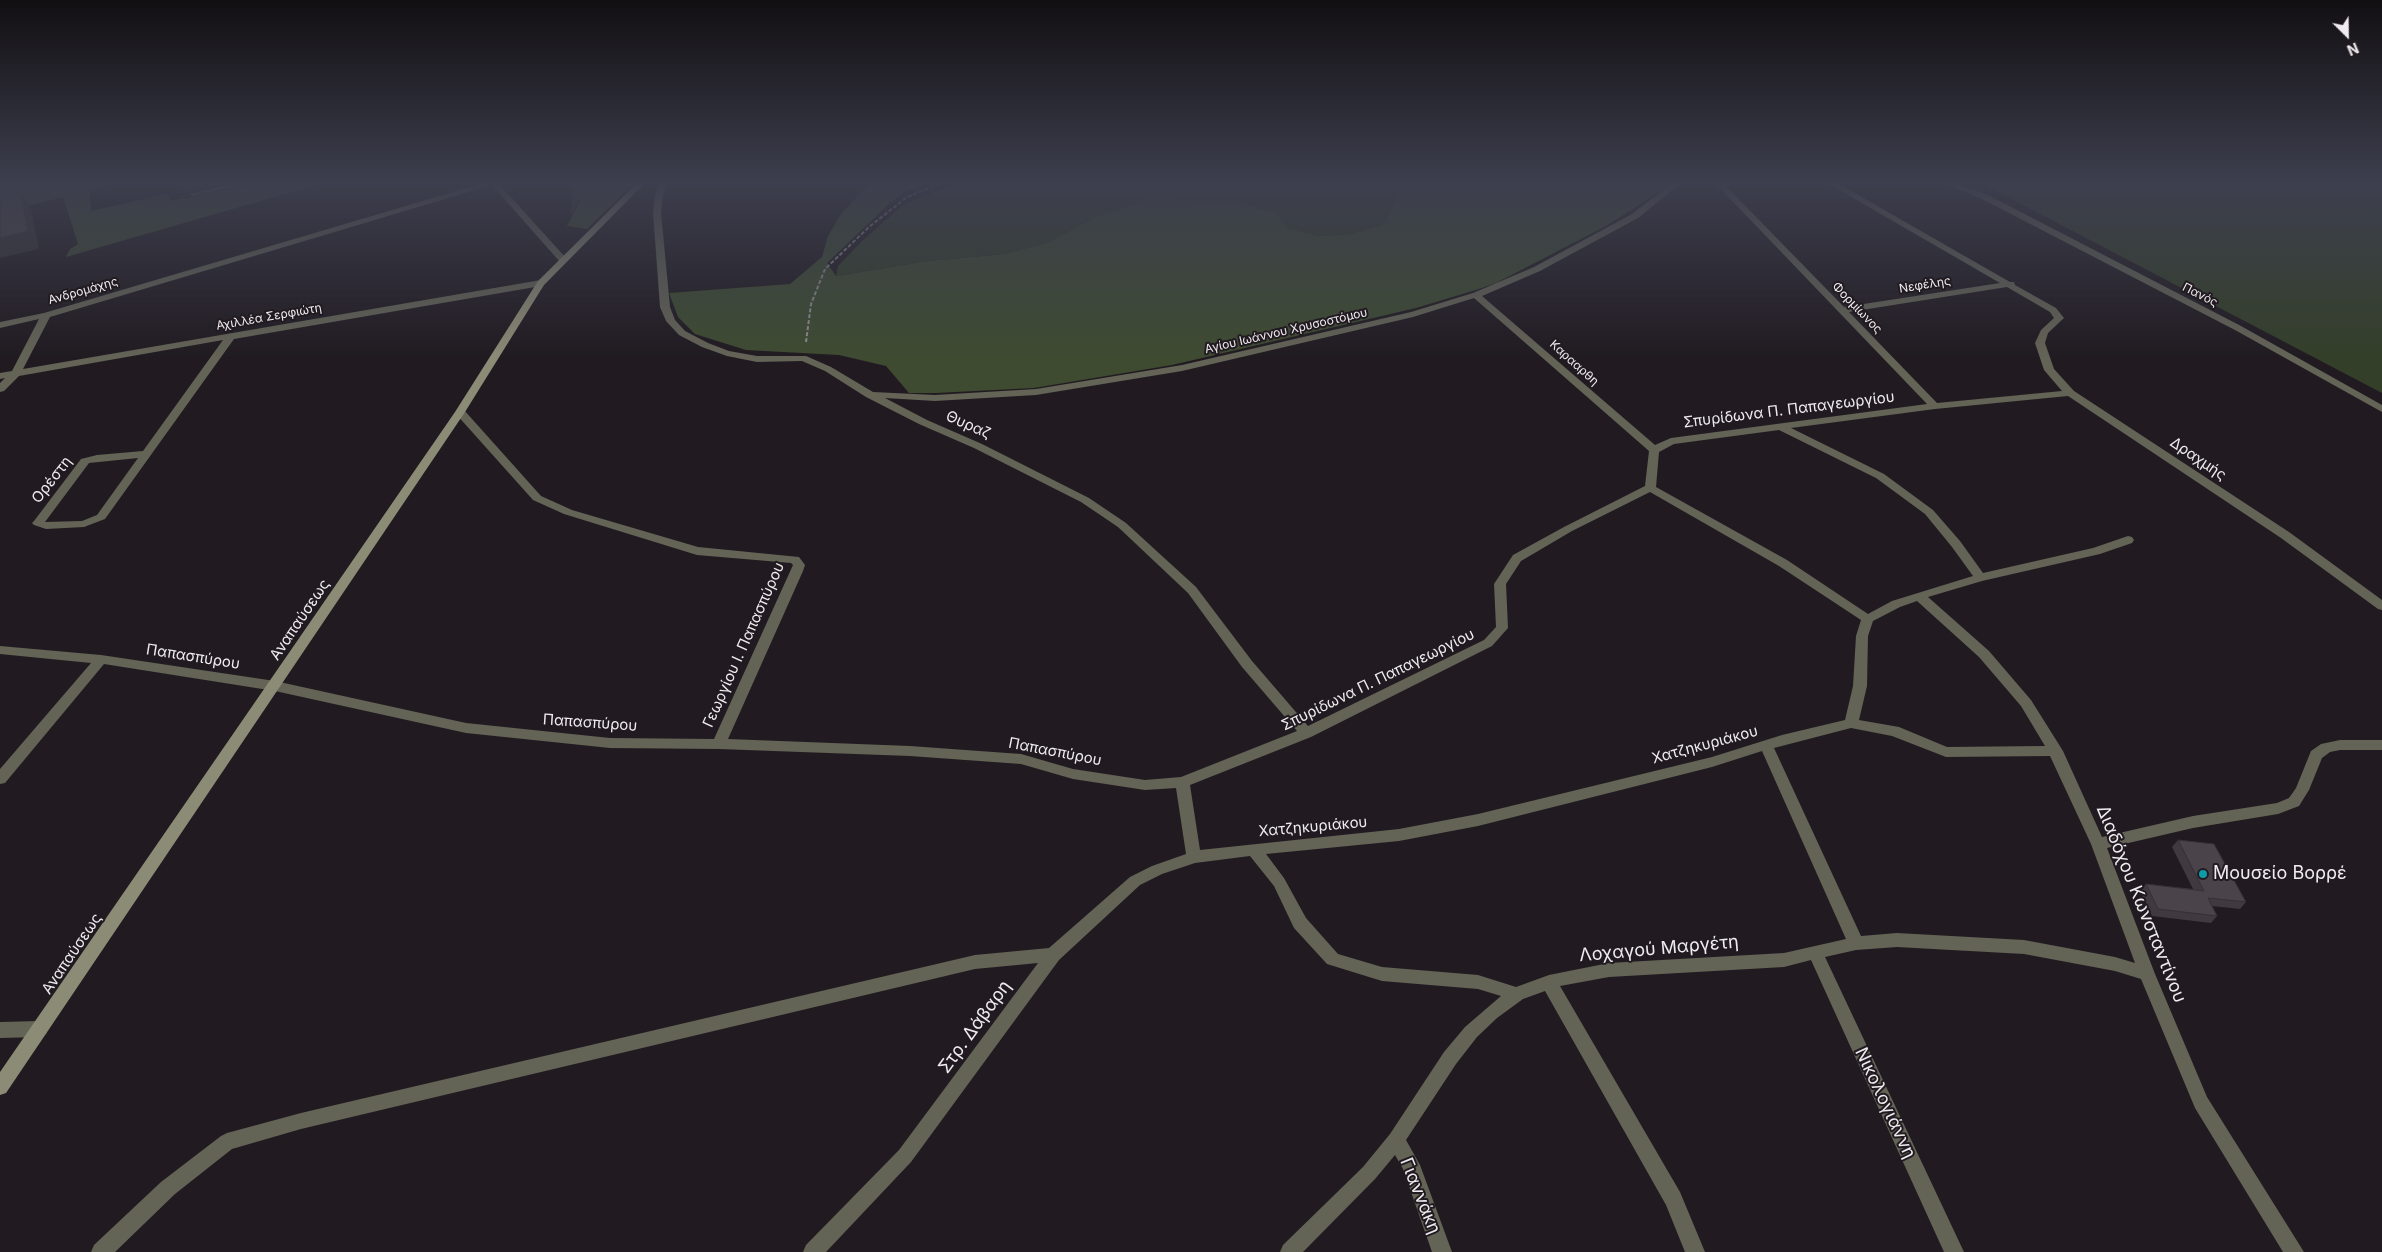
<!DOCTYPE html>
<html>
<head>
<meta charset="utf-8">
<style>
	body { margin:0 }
	#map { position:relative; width:2382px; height:1252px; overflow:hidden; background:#211b21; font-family:Inter,sans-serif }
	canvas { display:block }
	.north { position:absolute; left:2322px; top:10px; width:50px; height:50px; -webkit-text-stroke:4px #211b21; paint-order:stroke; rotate:157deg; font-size:14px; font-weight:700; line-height:20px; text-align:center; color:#efebef }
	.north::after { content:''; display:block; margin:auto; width:18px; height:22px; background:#efebef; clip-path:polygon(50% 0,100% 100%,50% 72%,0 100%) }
</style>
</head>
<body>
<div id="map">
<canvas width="2382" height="1252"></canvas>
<div class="north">N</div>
</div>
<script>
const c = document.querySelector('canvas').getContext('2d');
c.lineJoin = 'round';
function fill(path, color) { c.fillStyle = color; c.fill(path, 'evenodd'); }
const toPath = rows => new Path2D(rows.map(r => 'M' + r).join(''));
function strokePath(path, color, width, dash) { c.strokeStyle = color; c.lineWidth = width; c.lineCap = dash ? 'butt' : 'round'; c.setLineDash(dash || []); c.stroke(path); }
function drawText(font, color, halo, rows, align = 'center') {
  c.font = font + ' Inter,sans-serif'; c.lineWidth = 4; c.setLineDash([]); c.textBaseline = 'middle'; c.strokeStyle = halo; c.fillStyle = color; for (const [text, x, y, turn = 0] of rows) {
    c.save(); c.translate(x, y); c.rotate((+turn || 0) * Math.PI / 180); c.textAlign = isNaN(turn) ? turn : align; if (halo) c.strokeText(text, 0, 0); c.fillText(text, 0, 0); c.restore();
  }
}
fill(toPath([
	[569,184,589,184,571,215,572,189],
	[954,184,1398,184,1392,209,1384,224,1350,234,1319,236,1287,228,1278,215,1091,219,1049,242,1005,254,928,261,836,276,838,266,861,242,903,205],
	[1983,184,2382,184,2382,393,2006,196]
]), '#343f29');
fill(toPath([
	[0,184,113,184,89,190,91,211,167,194,171,201,252,184,319,184,66,257,70,249,78,244,63,197,0,212],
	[589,184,633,184,587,229,567,226],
	[869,184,926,184,904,192,889,204,827,263,836,276,928,261,1005,254,1049,242,1091,219,1150,199,1233,201,1278,215,1288,228,1319,236,1350,234,1384,224,1392,209,1398,184,1667,184,1665,188,1606,226,1496,283,1479,289,1416,308,1172,365,1034,388,936,393,909,393,886,366,839,355,746,350,695,334,678,317,669,293,790,284,822,257,828,236,841,214]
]), '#3e4b31');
strokePath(toPath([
	[806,342,811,304,825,269,869,227,907,197,939,184]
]), '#908b90', 2, [4, 2]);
fill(toPath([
	[230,184,246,184,193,196,189,194,230,184]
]), '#636356');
fill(toPath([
	[480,184,499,184,566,258,566,262,560,262,492,185,50,317,23,369,541,280,545,283,541,286,234,339,105,519,84,527,46,529,34,525,32,523,34,521,81,459,97,455,143,451,223,340,19,376,4,391,0,392,0,383,5,378,0,379,0,373,12,371,39,319,0,328,0,322,44,313,480,184],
	[138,458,97,515,82,521,45,522,89,463,138,458],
	[659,184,667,184,663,195,661,212,670,307,675,320,685,331,708,343,729,351,757,356,806,356,831,367,873,392,935,395,1036,389,1182,365,1411,312,1473,293,1534,267,1632,214,1671,184,1680,184,1638,218,1540,271,1482,296,1655,445,1671,438,1927,404,1716,184,1724,184,1844,307,2000,283,1829,184,1839,184,2010,282,2014,282,2015,285,2056,308,2064,318,2048,333,2045,343,2054,369,2074,391,2289,532,2382,600,2382,610,2378,609,2281,538,2068,396,1935,409,1791,428,1884,474,1933,510,1960,541,1983,573,2093,548,2128,536,2132,537,2134,540,2132,543,2100,554,1982,581,1928,597,1989,651,2031,700,2063,751,2102,837,2193,816,2277,803,2289,798,2296,788,2311,751,2321,744,2340,740,2382,740,2382,750,2340,750,2330,752,2322,758,2309,790,2299,806,2278,814,2193,828,2107,848,2155,974,2207,1097,2304,1252,2283,1252,2195,1108,2141,979,2115,971,2024,954,1897,947,1856,950,1825,957,1964,1252,1944,1252,1811,960,1784,967,1609,977,1560,986,1680,1192,1705,1252,1685,1252,1666,1205,1545,991,1523,999,1497,1018,1477,1037,1456,1064,1406,1140,1420,1165,1452,1252,1432,1252,1403,1169,1395,1155,1375,1179,1303,1252,1280,1252,1283,1245,1363,1167,1390,1134,1444,1052,1465,1027,1501,996,1478,989,1382,981,1327,964,1294,928,1274,886,1250,856,1195,863,1162,874,1140,885,1059,960,911,1162,826,1252,803,1252,806,1245,899,1150,1038,963,975,969,301,1129,232,1149,175,1194,115,1252,91,1252,94,1245,161,1182,221,1136,227,1133,301,1113,975,955,1049,948,1130,877,1152,866,1186,854,1176,788,1145,790,1073,779,1021,764,910,756,719,749,610,748,466,733,275,691,104,664,5,783,0,784,0,769,91,663,0,654,0,646,101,655,275,681,466,723,610,738,714,739,793,565,791,563,697,555,564,514,533,500,456,414,456,410,464,410,541,496,572,510,698,547,799,557,805,565,803,571,728,739,910,746,1021,754,1073,769,1145,780,1181,777,1297,731,1242,667,1188,593,1118,527,1081,502,974,448,919,424,866,397,825,371,802,361,757,362,727,356,702,347,679,335,666,321,660,307,653,212,655,195,659,184],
	[2007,287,2050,312,2054,318,2041,330,2035,343,2044,370,2062,391,1937,403,1849,312,2007,287],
	[1474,298,1649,451,1645,486,1564,527,1513,555,1494,584,1496,627,1484,640,1308,726,1252,661,1196,587,1126,523,1089,498,982,444,927,420,885,398,935,401,1036,395,1182,371,1413,317,1474,298],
	[1779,430,1876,478,1925,514,1952,547,1973,576,1892,601,1868,614,1787,560,1656,487,1659,452,1674,444,1779,430],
	[1650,492,1779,566,1861,620,1856,636,1853,686,1845,720,1782,735,1712,757,1478,814,1399,829,1200,850,1190,785,1311,737,1492,646,1508,628,1506,584,1521,561,1572,531,1650,492],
	[1917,601,1979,657,2021,706,2045,746,1947,747,1899,727,1859,720,1867,686,1868,636,1873,621,1900,607,1917,601],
	[1851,728,1892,736,1946,757,2050,756,2091,844,2135,963,2115,957,2024,940,1897,933,1861,936,1774,748,1851,728],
	[1762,751,1846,939,1784,953,1609,963,1549,975,1516,987,1478,975,1382,967,1338,954,1306,918,1284,878,1266,854,1399,841,1478,826,1712,767,1762,751],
	[1946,184,1957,184,1988,195,2241,326,2382,405,2382,412,2235,330,1982,199,1946,184],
	[40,1021,46,1024,48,1029,46,1034,40,1037,0,1038,0,1022,40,1021]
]), '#636356');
fill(toPath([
	[636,184,644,184,544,285,465,412,6,1093,0,1095,0,1072,455,412,538,281,636,184]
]), '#8c8b76');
fill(toPath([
	[2178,840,2246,902,2240,909,2212,906,2217,916,2211,923,2152,916,2140,891,2146,884,2193,889,2172,847]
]), '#403a40');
fill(toPath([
	[175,184,181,184,184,190,178,191],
	[181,184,221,184,185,192],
	[20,191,31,209,39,249,0,258,0,238]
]), '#343034');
const building = toPath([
	[20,191,28,231,0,238,0,196,20,191],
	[2178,840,2214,844,2246,902,2208,898,2217,916,2158,909,2146,884,2204,891,2178,840]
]);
fill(building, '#4a444a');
strokePath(building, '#343034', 1);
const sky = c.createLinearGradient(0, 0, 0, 359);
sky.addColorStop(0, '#120f12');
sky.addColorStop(0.51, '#3d3f4e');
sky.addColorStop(1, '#3d3f4e00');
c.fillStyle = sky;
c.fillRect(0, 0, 2382, 359);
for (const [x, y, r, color] of [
	[2203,874,5,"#0f9aa8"]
]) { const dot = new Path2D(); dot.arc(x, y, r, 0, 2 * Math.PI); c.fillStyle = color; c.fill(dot); strokePath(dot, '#211b21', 2); }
drawText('12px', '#efebef', '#211b21', [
	["Νεφέλης",1925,285,-9],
	["Ανδρομάχης",83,291,-16],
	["Πανός",2200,295,27],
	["Φορμίωνος",1857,308,46],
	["Αχιλλέα Σερφιώτη",269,317,-10],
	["Αγίου Ιωάννου Χρυσοστόμου",1286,331,-13],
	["Καρααρθη",1574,363,42]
]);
drawText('15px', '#efebef', '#211b21', [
	["Σπυρίδωνα Π. Παπαγεωργίου",1789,410,-7],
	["Θυραζ",968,425,24],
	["Δραχμής",2198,459,34],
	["Ορέστη",52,480,-52],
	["Αναπαύσεως",300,620,-56],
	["Γεωργίου Ι. Παπασπύρου",744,645,-66],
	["Παπασπύρου",193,657,9],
	["Σπυρίδωνα Π. Παπαγεωργίου",1378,680,-26],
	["Παπασπύρου",590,723,4],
	["Χατζηκυριάκου",1705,745,-15],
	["Παπασπύρου",1055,752,11],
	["Χατζηκυριάκου",1313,827,-5],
	["Αναπαύσεως",72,954,-56]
]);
drawText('18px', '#efebef', '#211b21', [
	["Μουσείο Βορρέ",2213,874]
], 'left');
drawText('18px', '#efebef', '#211b21', [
	["Διαδόχου Κωνσταντίνου",2141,904,68],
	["Λοχαγού Μαργέτη",1659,949,-5],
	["Στρ. Δάβαρη",975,1027,-54],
	["Νικολογιάννη",1885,1103,65],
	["Γιαννάκη",1420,1196,68]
]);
</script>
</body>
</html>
